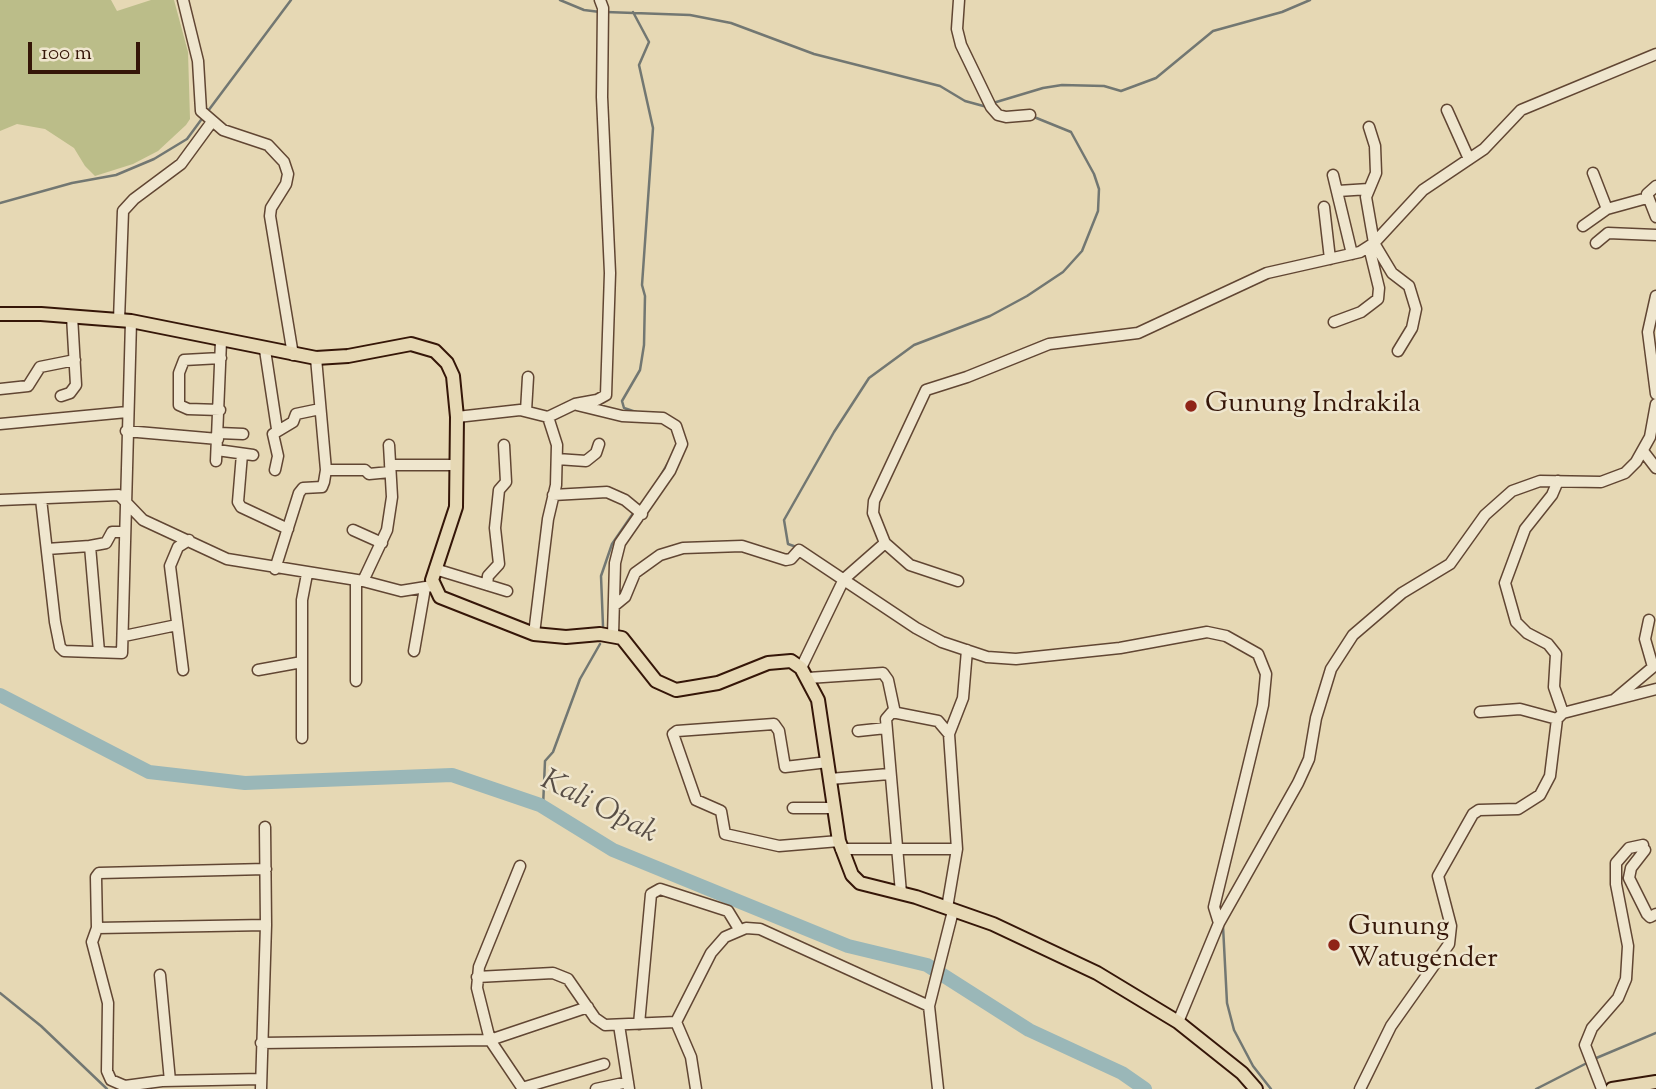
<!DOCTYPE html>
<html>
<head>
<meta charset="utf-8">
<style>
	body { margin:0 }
	#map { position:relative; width:1656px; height:1089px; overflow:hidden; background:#e6d8b4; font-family:"Sorts Mill Goudy",serif }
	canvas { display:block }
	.scale { position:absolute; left:28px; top:42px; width:112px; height:32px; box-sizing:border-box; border:4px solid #351608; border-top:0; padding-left:9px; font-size:21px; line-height:24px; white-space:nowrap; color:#351608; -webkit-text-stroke:5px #efe6ce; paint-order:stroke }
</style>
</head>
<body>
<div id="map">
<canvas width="1656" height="1089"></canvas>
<div class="scale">100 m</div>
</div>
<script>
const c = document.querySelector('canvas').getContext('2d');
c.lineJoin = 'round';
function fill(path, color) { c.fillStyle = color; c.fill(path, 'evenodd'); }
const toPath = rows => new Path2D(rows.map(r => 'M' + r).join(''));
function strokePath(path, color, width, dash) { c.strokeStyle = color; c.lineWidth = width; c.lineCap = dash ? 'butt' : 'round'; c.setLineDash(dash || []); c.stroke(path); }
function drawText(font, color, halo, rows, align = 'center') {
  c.font = font + ' "Sorts Mill Goudy",serif'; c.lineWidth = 5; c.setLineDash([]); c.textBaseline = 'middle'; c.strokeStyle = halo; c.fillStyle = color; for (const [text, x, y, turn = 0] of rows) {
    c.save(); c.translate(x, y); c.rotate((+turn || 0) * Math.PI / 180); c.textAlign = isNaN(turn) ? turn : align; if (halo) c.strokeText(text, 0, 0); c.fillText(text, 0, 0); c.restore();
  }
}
fill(toPath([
	[0,0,111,0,117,11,151,0,174,0,188,52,190,119,186,125,158,151,133,164,95,176,85,166,74,148,45,129,17,124,0,131]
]), '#bbbd89');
strokePath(toPath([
	[560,0,584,10,600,12],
	[606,12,690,15,731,23,814,54,940,86,965,101,987,107],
	[633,12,649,42,639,65,653,128,642,285,645,296,644,345,640,370,622,401,624,408,639,413],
	[993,103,1043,88,1062,85,1104,86,1121,91,1156,78,1213,31,1282,12,1310,0],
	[208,111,291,0],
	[0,203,72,183,116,175,154,159,187,139,201,120],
	[657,482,673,454],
	[808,551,788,544,784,520,834,432,869,378,914,345,990,316,1027,296,1063,272,1082,251,1098,211,1099,189,1094,174,1071,132,1034,117],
	[852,579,886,603],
	[603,626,601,576,612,544,634,512],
	[543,807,545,761,553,752,580,679,600,644],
	[1219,909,1221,896],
	[1223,926,1227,1003,1234,1030,1253,1066,1271,1089],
	[0,993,41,1026,107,1089],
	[1594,1059,1656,1033],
	[1536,1089,1585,1064]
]), '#727772', 2.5);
strokePath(toPath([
	[0,695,149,772,245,783,452,775,540,805,613,850,848,946,927,965,1029,1030,1122,1073,1145,1089]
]), '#9ab7b8', 14);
const minor = toPath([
	[183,0,198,61,201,111,223,130,268,145,284,162,288,174,286,184,271,208,270,216,293,355],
	[959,0,957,29,961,45,991,107,998,115,1006,117,1030,115],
	[1447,110,1469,159],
	[1369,127,1375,146,1376,173,1366,197,1374,243,1392,273,1409,286,1416,309,1412,328,1398,351],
	[1593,173,1607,209],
	[1333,175,1352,254],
	[1656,186,1647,194,1656,217],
	[1338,191,1369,189],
	[1324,207,1330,259],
	[1583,226,1607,209,1647,198],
	[1596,243,1608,233,1656,235],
	[1656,296,1648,332,1656,394],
	[119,320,123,211,134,199,181,164,211,123],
	[1334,322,1361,312,1378,299,1379,288,1369,247],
	[265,350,277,429],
	[0,389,28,386,40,367,75,360],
	[61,396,70,393,76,385,72,316],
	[577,405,622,416,663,418,676,426,682,444,670,471,620,543,615,563,613,635],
	[220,410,188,409,179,405,179,373,184,360,221,358],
	[526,411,528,377],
	[457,417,520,410,548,417,575,404,597,400,606,395,610,273,602,97,603,8,600,0],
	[0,424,127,412],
	[126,431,218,439],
	[219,433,243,434],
	[217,450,253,455],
	[1643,451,1656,468],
	[242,454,238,502,241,507,288,529],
	[557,459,586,461,596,453,599,444],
	[216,461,221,341],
	[390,465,456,465],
	[275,470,278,456,273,434,293,422,296,414,320,409],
	[326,470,365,470,369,474,390,472],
	[1558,481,1552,495,1525,529,1505,583,1516,622,1527,633,1548,644,1556,654,1554,687,1563,713],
	[553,495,607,492,625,500,642,514],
	[41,499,55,622,60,647,64,651,122,653,131,321],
	[0,500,119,495,143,520,227,559,363,581,401,591,432,586],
	[353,530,382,543],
	[885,543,910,565,958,581],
	[47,549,90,546],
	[275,569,299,493,303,488,322,487,324,482,326,470,316,358],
	[435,569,507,591],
	[356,580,356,681],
	[363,581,387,530,392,497,389,445],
	[487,585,488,576,499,564,495,528,499,490,506,482,504,445],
	[614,606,625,597,635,573,660,555,683,548,742,546,786,560,791,559,799,550,916,628,942,642,987,657,1016,659,1120,648,1207,632,1226,636,1258,654,1266,674,1263,705,1214,907,1219,923],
	[534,634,548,519,556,485,557,445,548,417],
	[124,636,177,625],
	[414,651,425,588],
	[99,652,90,546,106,543,112,532,123,532],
	[801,668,844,579,885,543,873,513,874,501,926,390,967,377,1049,344,1138,333,1267,273,1360,252,1374,243,1423,190,1484,149,1521,110,1656,54],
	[183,670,170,566,178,547,189,540],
	[258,670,302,662],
	[808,678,883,673,888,680,895,713],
	[1615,699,1653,667,1645,639,1649,620],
	[1480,712,1520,709,1557,719],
	[858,731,886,728],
	[949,734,963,698,967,650],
	[302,738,302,600,307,574],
	[828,762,785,767,779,731,774,724,677,731,673,734,696,800,721,811,725,834,779,846,839,841],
	[830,779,889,774],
	[793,808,834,808],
	[841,849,957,849],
	[1645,850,1631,868,1629,878,1647,914,1650,917,1656,914],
	[520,866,479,967,477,988,490,1040,588,1007],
	[901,893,886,719,892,712,938,721,949,734,957,849,947,908],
	[97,928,266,925],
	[160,975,170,1081],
	[477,977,553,973,568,979,595,1018,605,1025,676,1022],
	[676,1022,711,953,725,937,746,928,760,929,929,1006],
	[676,1022,691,1057,696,1089],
	[1178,1022,1219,923,1298,783,1309,759,1316,718,1331,669,1353,635,1402,593,1450,564,1485,515,1512,491,1540,481,1601,482,1625,473,1636,462,1650,437,1656,404],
	[639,1024,651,894,660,889,728,911,739,929],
	[619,1025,629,1089],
	[261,1043,490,1040,523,1089],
	[261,1079,162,1081,125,1086,111,1080,107,1071,108,1003,92,942,97,928,96,877,99,873,266,869],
	[522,1088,604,1064],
	[261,1089,266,925,265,827],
	[596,1089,628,1082],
	[938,1089,929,1006,953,911],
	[1360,1089,1391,1026,1449,944,1451,926,1438,876,1473,814,1479,810,1518,809,1540,795,1550,776,1557,719,1563,713,1656,689],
	[1602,1089,1585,1045,1592,1028,1618,998,1626,979,1628,946,1616,884,1616,863,1629,848,1643,845]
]);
const major = toPath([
	[0,314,41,314,131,321,316,358,348,356,411,344,435,351,447,363,453,376,457,417,456,507,432,580,440,597,534,634,566,637,600,634,622,638,656,681,676,690,718,683,768,663,791,661,801,668,818,700,839,841,852,875,860,883,916,897,993,924,1097,973,1178,1022,1242,1073,1256,1089],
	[1612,1089,1656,1082]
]);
strokePath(minor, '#614633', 13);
strokePath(major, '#351608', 16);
strokePath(minor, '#efe6ce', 10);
strokePath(major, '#e6d8b4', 12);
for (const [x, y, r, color] of [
	[1191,406,7,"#8f2418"],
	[1334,945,7,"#8f2418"]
]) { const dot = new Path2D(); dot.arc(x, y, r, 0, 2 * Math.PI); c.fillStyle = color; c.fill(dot); strokePath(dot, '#efe6ce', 2.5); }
drawText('28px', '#351608', '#efe6ce', [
	["Gunung Indrakila",1205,406],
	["Gunung",1348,929],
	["Watugender",1348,961]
], 'left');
drawText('italic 30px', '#584e46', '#efe6ce', [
	["Kali Opak",598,809,27]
]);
</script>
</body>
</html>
